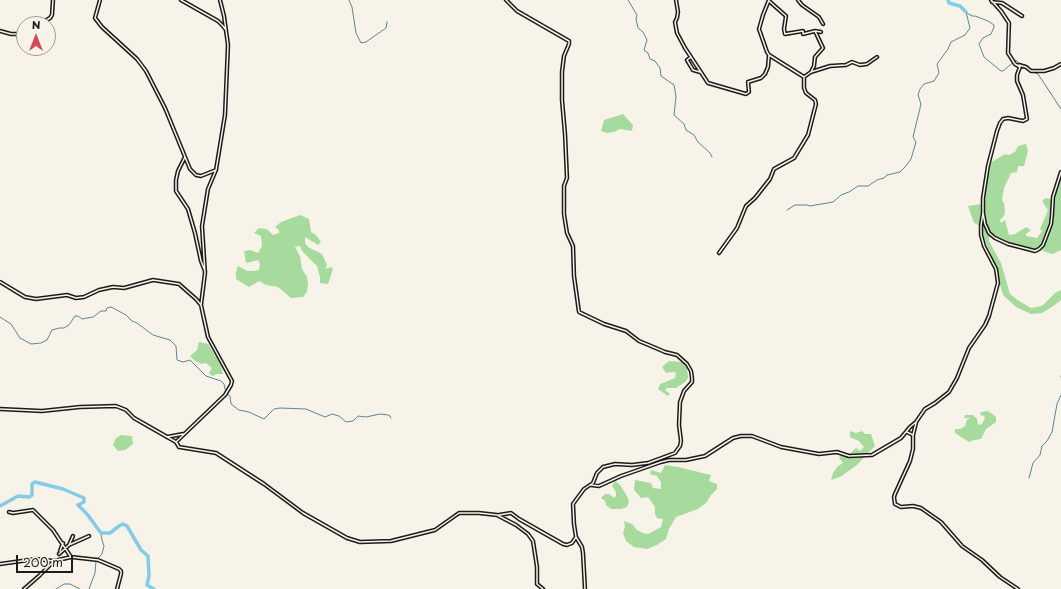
<!DOCTYPE html>
<html>
<head>
<meta charset="utf-8">
<style>
	body { margin:0 }
	#map { position:relative; width:1061px; height:589px; overflow:hidden; background:#f7f3e8; font-family:"Playpen Sans",sans-serif }
	canvas { display:block }
	.north { position:absolute; left:16px; top:16px; width:40px; height:40px; box-sizing:border-box; background:#f7f3e8; border:1px solid #9f9d96; border-radius:50%; rotate:0deg; font-size:11px; font-weight:700; line-height:16px; text-align:center; color:#1c1c1c }
	.north::after { content:''; display:block; margin:auto; width:14px; height:18px; background:#d1495b; clip-path:polygon(50% 0,100% 100%,50% 72%,0 100%) }
	.scale { position:absolute; left:16px; top:555px; width:57px; height:18px; box-sizing:border-box; border:2px solid #1c1c1c; border-top:0; padding-left:5px; font-size:12px; line-height:14px; white-space:nowrap; color:#1c1c1c; -webkit-text-stroke:3px #f7f3e8; paint-order:stroke }
</style>
</head>
<body>
<div id="map">
<canvas width="1061" height="589"></canvas>
<div class="north">N</div>
<div class="scale">200 m</div>
</div>
<script>
const c = document.querySelector('canvas').getContext('2d');
c.lineJoin = 'round';
function fill(path, color) { c.fillStyle = color; c.fill(path, 'evenodd'); }
const toPath = rows => new Path2D(rows.map(r => 'M' + r).join(''));
function strokePath(path, color, width, dash) { c.strokeStyle = color; c.lineWidth = width; c.lineCap = dash ? 'butt' : 'round'; c.setLineDash(dash || []); c.stroke(path); }
fill(toPath([
	[623,114,633,125,632,131,620,129,614,132,607,133,601,131,604,120],
	[1026,144,1028,151,1024,166,1018,166,1017,172,1011,173,1004,188,1002,200,1004,203,1005,211,1004,216,1000,220,1001,223,1005,220,1009,235,1015,234,1026,227,1031,230,1026,234,1026,236,1037,238,1042,231,1040,229,1048,210,1042,201,1046,198,1053,200,1061,180,1061,250,1052,254,1040,250,1033,249,999,240,996,235,990,232,989,241,1001,263,1010,294,1019,301,1031,308,1042,306,1055,293,1061,290,1061,300,1052,307,1042,313,1031,314,1016,307,1003,295,991,254,982,235,981,226,974,223,968,206,981,204,985,189,987,165,1005,154,1009,155,1015,152,1018,146],
	[300,215,309,219,311,232,316,235,321,242,318,245,305,237,305,243,308,247,322,254,327,265,325,269,331,267,333,269,328,284,320,283,320,277,317,266,302,251,300,246,295,247,300,256,302,269,307,277,308,284,307,292,303,297,291,298,278,287,266,285,259,281,249,287,236,279,236,272,238,266,247,271,254,271,259,270,260,264,258,260,246,263,244,251,250,250,258,253,262,246,261,236,254,233,259,228,267,229,273,235,279,233,279,230,275,227,281,222],
	[199,342,208,344,221,365,223,374,217,374,212,376,209,373,212,368,206,363,201,364,194,360,190,356,197,350],
	[669,361,683,362,687,367,688,378,685,382,676,388,667,388,665,390,670,394,668,396,658,389,660,384,675,378,676,373,673,372,666,373,662,367],
	[988,411,996,417,996,422,986,429,981,439,974,440,969,442,955,433,955,429,960,429,965,426,967,420,970,418,964,418,965,415,973,415,977,419,978,425,982,424,985,418,984,416,980,415,981,412],
	[850,431,856,433,862,431,865,434,871,434,875,446,857,465,840,477,831,480,833,473,838,466,843,463,839,458,841,455,846,457,856,448,860,451,864,447,859,441,850,437],
	[121,435,132,436,133,444,125,450,118,451,113,445,116,438],
	[665,465,678,467,711,475,709,481,717,484,717,489,711,495,706,503,698,509,676,517,669,529,666,539,657,545,647,549,634,547,626,541,623,533,625,527,624,521,632,524,637,530,643,533,648,534,661,527,663,519,657,518,655,514,655,507,648,497,641,498,634,490,635,480,651,483,653,488,661,489,661,482,657,476,650,474,651,470,661,473],
	[615,481,620,485,627,496,629,502,627,507,621,509,611,509,606,505,605,501,601,498,605,494,609,494,614,498,616,496,616,492,612,486]
]), '#a7db9d');
strokePath(toPath([
	[349,0,352,7,356,33,361,43,366,42,386,28,387,22],
	[628,0,637,15,636,19,638,28,643,32,647,40,644,50,648,53,650,59,655,61,660,68,661,76,674,85,676,96,674,115,684,124,686,130,694,135,698,142,710,153,712,157],
	[967,13,972,16,975,16,988,21,994,25,994,27,991,34,983,38,979,44,984,57,1001,71,1003,71,1016,60,1019,63,1028,66,1032,72,1038,74,1061,109],
	[787,210,795,205,807,205,810,206,833,202,841,195,849,192,858,186,868,186,877,180,884,178,887,175,900,172,905,167,911,159,916,142,913,137,921,104,918,95,920,89,924,84,934,81,939,73,937,64,948,49,951,42,965,35,970,28,966,12],
	[0,317,11,324,20,338,31,344,41,343,47,340,52,330,59,328,64,328,69,325,75,316,78,316,82,319,93,317,101,311,106,311,107,308,111,307,126,315,132,321,137,323,153,335,170,340,176,346,177,360,183,362,190,360,206,376,221,381,224,384,226,393,230,396,231,404,239,410,249,412,264,419,274,409,280,408,306,409,325,417,332,414,339,416,346,422,353,421,358,416,366,417,380,414,388,415,390,416,391,418],
	[1061,376,1061,377],
	[1029,478,1033,463,1040,455,1042,446,1047,441,1052,432,1057,404,1061,395],
	[97,559,102,554,104,546,102,540,101,533],
	[56,589,64,584,70,584,80,589],
	[89,589,95,573,96,561]
]), '#5a8695', 1);
strokePath(toPath([
	[948,0,949,3,960,6,966,12],
	[0,506,18,496,29,497,32,495,32,484,35,482,63,489,84,498,84,502,78,505,87,514,101,533,110,533,119,526,123,524,127,526,141,550,148,556,149,576,147,585,154,589]
]), '#84cce5', 3.5);
const minor = toPath([
	[100,0,95,18,102,27,137,59,146,71,165,108,190,169,196,175,201,176,216,170],
	[181,0,218,21,223,26,226,30],
	[506,0,517,11,569,41,569,44,564,56,562,72,562,100,565,134,567,178,564,186,564,214,567,233,573,246,574,276,579,312,604,324,626,331,639,341,651,346,665,352,677,355,687,364,691,371,692,378,692,382,684,391,680,402,679,425,681,441,680,446,675,453,648,463,632,465,615,464,603,467,597,473,593,483,584,489,573,504,574,524,576,537,582,547,583,553,585,589],
	[676,0,678,12,677,18,675,22,677,33,685,48,708,83,746,94,749,92,748,82,761,78,765,74,768,67,769,55],
	[798,0,802,5,819,17,823,24],
	[991,0,1001,11,1009,23,1008,53,1015,64,1020,67,1017,75,1017,81,1023,95,1027,119,1023,121,1008,118,1003,119,1000,123,997,131,988,166,983,198,983,213,985,224,989,233,995,238,1008,244,1035,251,1039,249,1043,245,1051,224,1052,215,1053,197,1061,172],
	[769,1,786,16,784,29,785,34,803,31,803,34,815,31,821,32],
	[992,2,1002,3,1022,16],
	[40,24,50,18,52,15,53,0],
	[0,31,11,34,19,34,24,32],
	[691,57,687,60,693,70,700,72],
	[1019,65,1026,67,1031,71,1044,71,1054,68,1061,64],
	[811,72,814,66,815,57,823,48,815,31],
	[804,77,811,72,830,66,846,65,852,62,860,65,867,64,877,57],
	[185,157,178,171,176,180,176,191,188,209,195,233,201,261,205,271],
	[719,253,737,228,746,206,755,198,770,179,774,169,794,158,808,135,816,104,815,100,806,93,804,88,804,77,769,55,767,52,759,29,763,15,769,0],
	[0,282,25,297,36,299,67,295,76,298,84,297,99,290,113,287,124,288,153,280,179,284,196,299,201,305],
	[0,409,42,411,80,407,116,406,126,410,134,418,176,442,179,447,216,453,264,484,303,513,347,538,360,542,391,541,435,530,459,513,479,513,497,515,516,525,528,534,533,541,537,567,537,584,543,589],
	[907,432,913,435,913,449,910,461,895,494,894,497,895,504,901,507,913,506,921,508,941,522,962,546,982,560,1000,577,1018,589],
	[913,435,916,423],
	[167,437,183,434],
	[176,442,225,395,231,385,232,381,208,337,201,305,205,273,202,226,208,189,216,170,225,115,228,45,224,16,220,0],
	[591,485,599,486,621,476,661,462,669,460,686,460,705,456,733,438,741,436,752,436,781,447,819,454,837,452,849,456,872,455,901,438,910,427,916,422,925,409,935,403,949,392,957,378,969,348,985,325,989,316,998,283,996,269,984,246,981,235,981,225,983,213],
	[9,512,13,513,33,510,53,530,71,557],
	[499,515,511,513,519,519,563,544,567,545,572,543,576,537],
	[69,545,89,536],
	[60,551,63,543],
	[59,554,69,545,73,536],
	[0,564,36,559,54,561],
	[24,589,39,576,54,561,71,557,98,560,119,569,121,571,121,574,117,589]
]);
strokePath(minor, '#1c1c1c', 4.5);
strokePath(minor, '#f7f3e8', 1.5);
</script>
</body>
</html>
